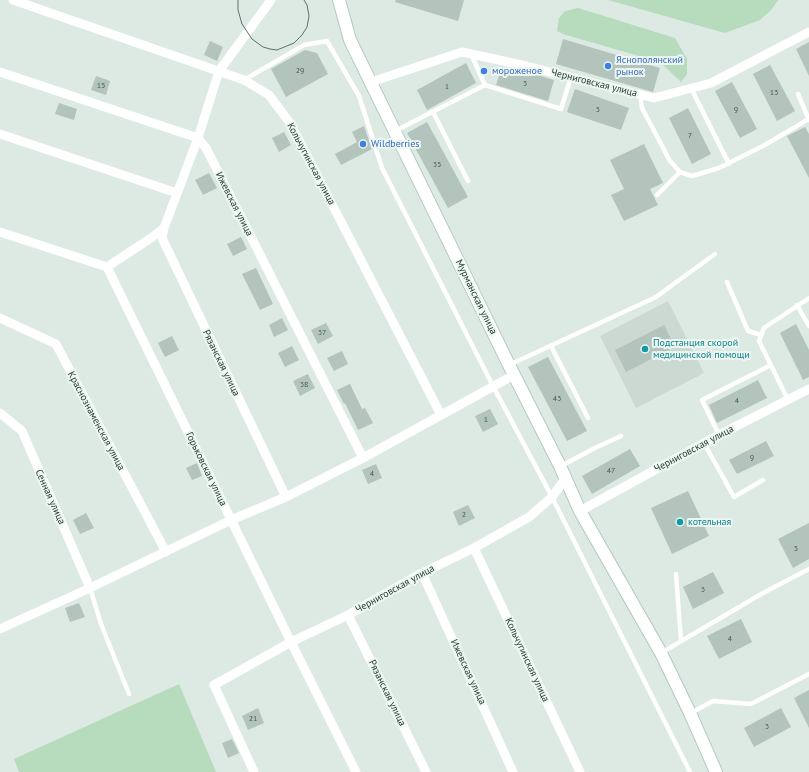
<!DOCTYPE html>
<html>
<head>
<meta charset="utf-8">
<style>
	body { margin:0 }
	canvas { display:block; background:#dde9e3 }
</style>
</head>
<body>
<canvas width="809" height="772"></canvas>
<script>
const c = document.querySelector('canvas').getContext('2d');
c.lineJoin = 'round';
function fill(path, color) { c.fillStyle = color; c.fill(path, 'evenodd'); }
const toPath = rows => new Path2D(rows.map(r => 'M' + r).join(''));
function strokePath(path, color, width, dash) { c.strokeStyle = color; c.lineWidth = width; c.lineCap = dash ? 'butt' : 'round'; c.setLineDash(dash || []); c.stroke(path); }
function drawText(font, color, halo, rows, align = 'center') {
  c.font = font + ' "PT Sans",sans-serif'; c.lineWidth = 4; c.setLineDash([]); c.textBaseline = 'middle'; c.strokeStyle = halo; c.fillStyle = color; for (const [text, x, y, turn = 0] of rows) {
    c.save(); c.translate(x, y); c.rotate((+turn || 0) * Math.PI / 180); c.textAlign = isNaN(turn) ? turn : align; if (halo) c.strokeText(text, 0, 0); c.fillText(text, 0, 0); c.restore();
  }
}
fill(toPath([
	[668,301,704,373,636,408,600,336]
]), '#ccd9d2');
fill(toPath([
	[608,0,778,0,772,9,760,20,725,33],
	[578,8,675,38,687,59,687,74,681,82,660,62,566,35,557,31,559,18,565,11],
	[179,684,216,772,19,772,14,759]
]), '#b6dbbd');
fill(toPath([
	[396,0,464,0,458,21,395,2],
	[563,39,660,68,653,92,556,64],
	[210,41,223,47,217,61,204,55],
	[809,42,809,76,796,49],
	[305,50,317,53,328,74,286,97,271,69],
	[466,63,476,83,427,110,417,90],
	[770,65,795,111,777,121,753,74],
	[502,67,534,74,554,80,548,101,496,85],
	[96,76,110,81,106,95,91,90],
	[732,82,757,129,740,138,715,91],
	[575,89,629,108,621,130,567,112],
	[59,103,77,109,74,120,55,114],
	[688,108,711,154,692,164,669,118],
	[427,122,468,197,448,208,407,133],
	[364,126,372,149,341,165,335,154,357,142,352,132],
	[805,127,809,134,809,178,787,136],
	[284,132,291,145,279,152,272,138],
	[644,144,663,183,650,189,658,205,624,221,611,195,624,189,610,160],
	[209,173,217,188,203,195,195,180],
	[241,237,247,249,233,256,227,244],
	[256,268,273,304,260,310,242,274],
	[282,318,288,330,274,337,269,325],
	[326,323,333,336,318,344,311,330],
	[796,324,809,350,809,377,803,380,780,333],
	[664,325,675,347,626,372,615,350],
	[172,336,179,350,165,357,158,343],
	[292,346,299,360,285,367,278,353],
	[342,351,348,364,334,371,327,358],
	[548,357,587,431,567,441,528,367],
	[308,374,315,388,300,396,293,381],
	[758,380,767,398,717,423,709,405],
	[350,384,362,409,365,408,373,423,358,430,345,403,344,404,337,390],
	[490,409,498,424,483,432,475,416],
	[766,441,774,456,737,474,729,460],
	[630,449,640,466,592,494,582,476],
	[197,463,202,476,192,480,186,468],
	[376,464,382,478,368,484,362,470],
	[688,491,709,536,672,554,651,508],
	[468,505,475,518,459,526,453,512],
	[86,513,94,528,80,534,73,520],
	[809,523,809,559,793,568,778,539],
	[713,572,724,593,693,609,683,587],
	[79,603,85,617,70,622,65,608],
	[741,619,752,642,719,659,707,636],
	[809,690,809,728,794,698],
	[258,708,264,723,248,730,242,716],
	[781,708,791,727,754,747,744,728],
	[232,739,239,753,228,758,222,743]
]), '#b3c4bc');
const secondary = toPath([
	[339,0,350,40,509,365,560,466,580,511,661,653,690,713,716,772]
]);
strokePath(secondary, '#b1c9be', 14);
strokePath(toPath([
	[244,80,304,45,327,41,359,96,382,168,493,386,552,497,690,772],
	[485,85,561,109,571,77],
	[691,88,729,164],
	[640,94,642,108,670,161,680,172,692,176,719,168,763,146,809,119],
	[798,94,809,120],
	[433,112,468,181],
	[395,131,485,85,471,54],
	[657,195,680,172],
	[727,282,748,331,761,335],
	[797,305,809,326],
	[551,346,588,418],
	[509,365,656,297,715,254],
	[788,400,759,341,764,328,809,298],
	[719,435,702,400,771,365],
	[704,443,734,497,763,480],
	[561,466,595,448,621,436],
	[676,574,681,641],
	[90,588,101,624,129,694],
	[661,653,763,593,809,569],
	[691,713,713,701,751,704,809,674]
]), '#fff', 4.5);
strokePath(toPath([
	[13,0,244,80,269,95,290,123,441,415],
	[0,72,198,138,206,148,363,458],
	[371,82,462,52,522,65,654,98,711,83,809,32],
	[0,134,177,193],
	[164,228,162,238,286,497],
	[0,232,107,267,291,642,356,772],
	[107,267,151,238,164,228,198,138,219,71,271,0],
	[0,318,56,344,166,552],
	[0,413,22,431,90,588],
	[580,511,719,435,809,389],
	[474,548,580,772],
	[422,573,513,772],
	[348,615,426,772],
	[0,629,90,588,231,520,286,497,363,458,514,375],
	[254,772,214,685,291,642,348,615,422,573,474,548,529,517,552,497,565,479]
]), '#fff', 9);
strokePath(secondary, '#fff', 12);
strokePath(toPath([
	[238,0,238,10,242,24,252,39,263,47,270,49,277,50,294,43,302,35,307,27,309,16,307,5,304,0]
]), '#59746b', 1);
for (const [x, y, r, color] of [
	[608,66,4,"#3f7fe0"],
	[484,71,4,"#3f7fe0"],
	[363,144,4,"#3f7fe0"],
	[645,349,4,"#0f9aa8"],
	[680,522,4,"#0f9aa8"]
]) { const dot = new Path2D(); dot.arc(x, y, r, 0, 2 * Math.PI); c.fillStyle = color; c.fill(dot); strokePath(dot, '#edf6f1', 1.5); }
drawText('8px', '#445b53', null, [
	["29",300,71],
	["3",525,84],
	["15",101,86],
	["1",447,87],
	["13",774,93],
	["5",598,110],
	["9",736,110],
	["7",690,136],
	["35",437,165],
	["37",322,333],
	["38",304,385],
	["43",557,399],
	["4",737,401],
	["1",486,420],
	["9",752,458],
	["47",611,471],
	["4",372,474],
	["2",464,515],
	["5",796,549],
	["3",703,590],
	["4",730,639],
	["21",253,719],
	["3",767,727]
]);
drawText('10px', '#366cbe', '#edf6f1', [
	["Яснополянский",616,60],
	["рынок",616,72],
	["мороженое",492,71],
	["Wildberries",371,144]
], 'left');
drawText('10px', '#1f3830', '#edf6f1', [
	["Черниговская улица",594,83,14],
	["Кольчугинская улица",311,164,62],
	["Ижевская улица",234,204,63],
	["Мурманская улица",476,297,64],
	["Рязанская улица",221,363,64],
	["Краснознаменская улица",96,421,62],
	["Черниговская улица",694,449,-28],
	["Горьковская улица",206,469,64],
	["Сенная улица",50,497,66],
	["Черниговская улица",395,589,-29],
	["Кольчугинская улица",527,660,65],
	["Ижевская улица",468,672,65],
	["Рязанская улица",387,693,64]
]);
drawText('10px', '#0d838f', '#edf6f1', [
	["Подстанция скорой",653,343],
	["медицинской помощи",653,355],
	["котельная",688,522]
], 'left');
</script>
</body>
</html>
